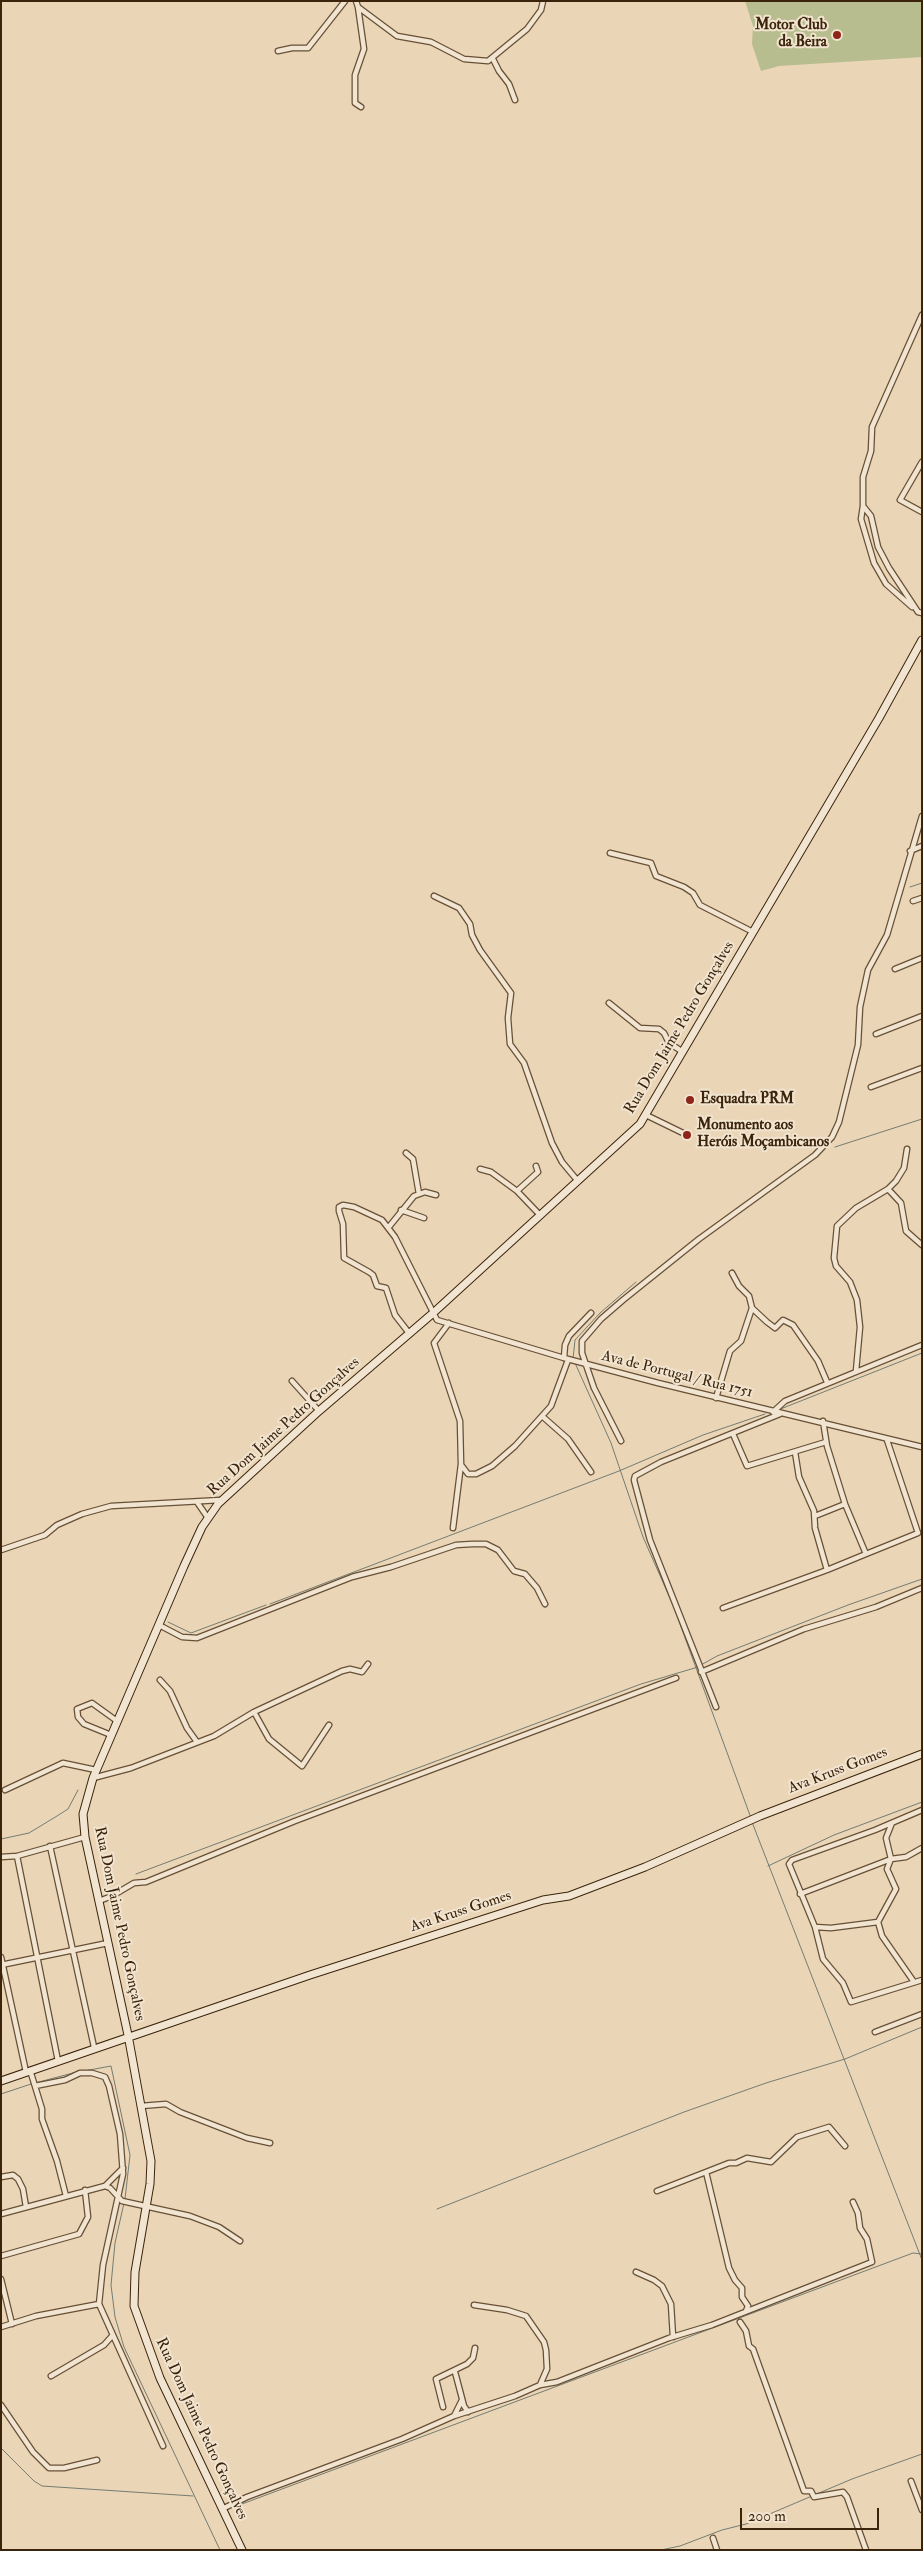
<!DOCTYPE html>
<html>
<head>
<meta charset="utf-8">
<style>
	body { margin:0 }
	#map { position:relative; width:923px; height:2551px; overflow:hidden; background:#ead5b7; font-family:"IM FELL Double Pica",serif }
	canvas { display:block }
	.frame { position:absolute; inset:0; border:2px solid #3b240b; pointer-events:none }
	.scale { position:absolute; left:740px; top:2508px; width:139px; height:22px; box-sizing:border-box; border:2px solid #3b240b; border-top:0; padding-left:6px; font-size:15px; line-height:18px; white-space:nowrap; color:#3b240b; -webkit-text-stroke:4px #f1e4d0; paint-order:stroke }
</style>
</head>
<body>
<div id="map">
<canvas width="923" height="2551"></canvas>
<div class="frame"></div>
<div class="scale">200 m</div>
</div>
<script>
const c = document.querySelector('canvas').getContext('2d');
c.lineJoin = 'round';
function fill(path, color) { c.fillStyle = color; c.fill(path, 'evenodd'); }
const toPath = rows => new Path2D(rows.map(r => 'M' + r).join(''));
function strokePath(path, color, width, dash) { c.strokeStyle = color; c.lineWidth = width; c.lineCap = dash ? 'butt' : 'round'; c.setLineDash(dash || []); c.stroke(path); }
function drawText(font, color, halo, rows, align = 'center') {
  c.font = font + ' "IM FELL Double Pica",serif'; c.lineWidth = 4; c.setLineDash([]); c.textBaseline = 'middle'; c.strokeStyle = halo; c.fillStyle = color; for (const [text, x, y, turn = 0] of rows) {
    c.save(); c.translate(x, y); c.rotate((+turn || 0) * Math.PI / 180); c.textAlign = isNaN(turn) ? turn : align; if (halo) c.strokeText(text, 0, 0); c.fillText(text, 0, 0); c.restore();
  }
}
fill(toPath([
	[745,1,922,1,922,57,779,66,761,71,752,44,753,26]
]), '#b7bd8e');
strokePath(toPath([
	[910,887,922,883],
	[835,1147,922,1119],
	[573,1359,575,1340,600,1313,636,1282],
	[575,1363,611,1443,643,1537,673,1605,751,1818],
	[778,1410,922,1353],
	[270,1604,619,1471,703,1435,765,1414],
	[168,1622,191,1633,266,1605],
	[701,1665,717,1656,848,1605,922,1579],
	[752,1822,922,2260],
	[1,1839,29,1833,57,1816,68,1809,78,1790],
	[768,1866,834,1835,922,1802],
	[136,1874,641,1684,698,1667],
	[84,2071,111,2066,130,2155,125,2199],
	[35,2083,77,2072],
	[1,2094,31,2084],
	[124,2203,115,2243,111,2285,115,2317,124,2347,220,2550],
	[437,2209,684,2112,766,2083,845,2059,922,2027],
	[1,2448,34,2481,42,2486,193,2496],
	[242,2504,913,2253,922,2254],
	[661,2550,680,2546,722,2530,746,2524,852,2479,922,2454]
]), '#747c72', 1);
const street = toPath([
	[356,1,358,7,397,36,431,42,464,59,488,61,527,29,541,10,543,1],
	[358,7,364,49,355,75,355,103,361,107],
	[278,51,292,48,308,48,345,1],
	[493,59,499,71,509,84,515,100],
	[922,315,872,427,871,451,863,477,863,506,871,516,878,547,889,568,918,612,922,613],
	[922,462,900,500,922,512],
	[863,506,861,519,874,563,886,584,912,607],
	[910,851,922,846],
	[610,853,651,863,656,876,684,887,693,893,700,905,753,932],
	[434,896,459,908,470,924,472,935,480,950,511,993,508,1018,510,1044,524,1063,552,1143,562,1162,577,1180],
	[913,901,922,898],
	[895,969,922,958],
	[609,1003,640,1028,659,1029,664,1033,669,1043,683,1052],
	[876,1034,922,1016],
	[871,1087,922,1068],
	[646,1115,685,1134],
	[406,1153,413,1159,419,1194],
	[480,1169,491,1172,517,1191,539,1214],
	[888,1189,901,1203,906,1231,922,1245],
	[517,1191,538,1172,536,1166],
	[401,1210,424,1218],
	[388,1228,414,1196,425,1192,436,1195],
	[732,1273,739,1286,749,1296,752,1308,767,1322,775,1328,783,1320,793,1325,818,1361,827,1382],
	[449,1323,434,1343,460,1421,461,1464,453,1528],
	[409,1333,395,1315,386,1288,377,1286,373,1275,369,1272,344,1258,343,1224,339,1211,339,1207,343,1205,354,1207,382,1220,395,1237,437,1320,564,1358,658,1383,922,1447],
	[564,1358,565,1345,569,1336,591,1313],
	[856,1371,860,1327,857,1300,850,1282,836,1266,834,1258,837,1226,856,1208,888,1189,896,1181,904,1168,907,1149],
	[292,1381,319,1411],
	[716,1398,730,1351,741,1341,752,1308],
	[773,1412,785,1401,922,1345],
	[542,1416,568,1439,591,1472],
	[733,1434,747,1466,826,1442],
	[621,1441,594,1388,582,1353,582,1341,601,1319,623,1300,699,1239,815,1155,832,1137,839,1122,858,1045,860,1007,868,970,887,935,922,816],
	[462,1466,468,1474,476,1474,492,1466,515,1446,551,1406,568,1360],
	[197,1502,208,1518],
	[845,1504,866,1554,918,1533,887,1440],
	[815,1516,845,1504,827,1446,823,1421],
	[1,1550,45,1535,57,1525,82,1514,111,1506,221,1500],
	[827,1570,866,1554],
	[723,1608,827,1570,815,1528,814,1511,799,1477,795,1452],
	[159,1625,182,1637,197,1638,352,1577,391,1567,456,1545,472,1544,486,1544,498,1550,514,1571,525,1574,537,1588,545,1604],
	[701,1672,804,1629,876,1607,922,1588],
	[160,1680,170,1691,187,1728,197,1742],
	[716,1707,650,1540,634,1480,635,1476,661,1462,780,1414],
	[254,1712,269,1739,302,1766,329,1725],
	[111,1735,84,1724,78,1717,77,1709,92,1703,117,1721],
	[93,1778,131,1768,214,1736,254,1712,342,1671,350,1669,362,1672,368,1664],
	[5,1790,63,1763,96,1770],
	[50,1846,94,2047],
	[17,1856,58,2061],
	[1,1857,17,1856,85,1837],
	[800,1894,891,1859,906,1857,922,1848],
	[99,1901,112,1896,134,1883,146,1882,295,1821,676,1678],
	[878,1922,896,1889,887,1869,891,1859,886,1838,892,1823],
	[815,1927,823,1959,843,1983,851,2002,922,1980],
	[1,1957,26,2072],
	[1,1965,108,1943],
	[914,1982,882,1936,878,1922,831,1928,815,1927,789,1864,792,1860,875,1830,922,1810],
	[875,2032,922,2014],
	[30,2070,42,2109,42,2119,57,2161,66,2196],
	[35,2086,65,2080,80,2073,92,2073,105,2077,109,2086,120,2134,123,2174,103,2265,99,2304,163,2446],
	[141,2106,166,2104,180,2112,247,2138,270,2143],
	[706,2172,729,2163,736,2163,747,2158,771,2162,797,2137,829,2127,845,2146],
	[1,2177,13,2175,18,2179,23,2189,26,2207],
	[105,2186,123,2168],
	[657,2191,706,2172,729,2268,735,2280,742,2288,742,2297,748,2306,746,2311],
	[1,2214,105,2186,110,2188,122,2201,190,2216,219,2227,240,2241],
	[1,2256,79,2234,88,2217,85,2190],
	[636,2272,654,2280,662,2286,671,2304,673,2337],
	[1,2279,12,2324],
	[474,2305,507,2310,526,2316,544,2342,546,2350,547,2369,540,2385],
	[740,2322,746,2331,749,2346,753,2349,804,2491,811,2491,814,2497,843,2492,847,2497,866,2550],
	[1,2327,36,2316,99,2304],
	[455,2372,464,2406,468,2412],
	[51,2376,104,2345,112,2336],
	[1,2405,33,2452,49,2468,64,2468,97,2460],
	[443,2407,436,2379,467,2364,473,2358,475,2348],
	[454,2416,462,2400],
	[911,2481,922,2510],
	[222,2509,247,2497,402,2439,454,2416,515,2396,540,2385,557,2382,669,2338,712,2325,872,2262,867,2239,860,2228,858,2213,853,2202],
	[713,2538,717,2550]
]);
const secondary = toPath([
	[1,2081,310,1975,543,1900,569,1896,645,1867,760,1816,922,1754],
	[242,2550,160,2378,134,2306,135,2272,150,2184,151,2161,128,2035,85,1837,83,1814,93,1778,184,1566,202,1527,218,1504,319,1411,432,1314,640,1124,879,718,922,640]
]);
strokePath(street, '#675036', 7);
strokePath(secondary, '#3b240b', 9);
strokePath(street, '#f1e4d0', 4.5);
strokePath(secondary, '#f1e4d0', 7);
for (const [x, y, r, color] of [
	[837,35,5,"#8f2418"],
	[690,1100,5,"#8f2418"],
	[687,1135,5,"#8f2418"]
]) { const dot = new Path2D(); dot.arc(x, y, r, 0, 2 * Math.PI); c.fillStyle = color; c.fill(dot); strokePath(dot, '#f1e4d0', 2); }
drawText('bold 15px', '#3b240b', '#f1e4d0', [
	["Motor Club",827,26,"right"],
	["da Beira",827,43,"right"],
	["Esquadra PRM",700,1100],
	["Monumento aos",697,1126],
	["Heróis Moçambicanos",697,1143]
], 'left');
drawText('15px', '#3b240b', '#f1e4d0', [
	["Rua Dom Jaime Pedro Gonçalves",680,1028,-59],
	["Ava de Portugal / Rua 1751",677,1375,14],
	["Rua Dom Jaime Pedro Gonçalves",284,1427,-42],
	["Ava Kruss Gomes",838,1771,-21],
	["Ava Kruss Gomes",461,1912,-18],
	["Rua Dom Jaime Pedro Gonçalves",119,1924,78],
	["Rua Dom Jaime Pedro Gonçalves",201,2429,65]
]);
</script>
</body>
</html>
